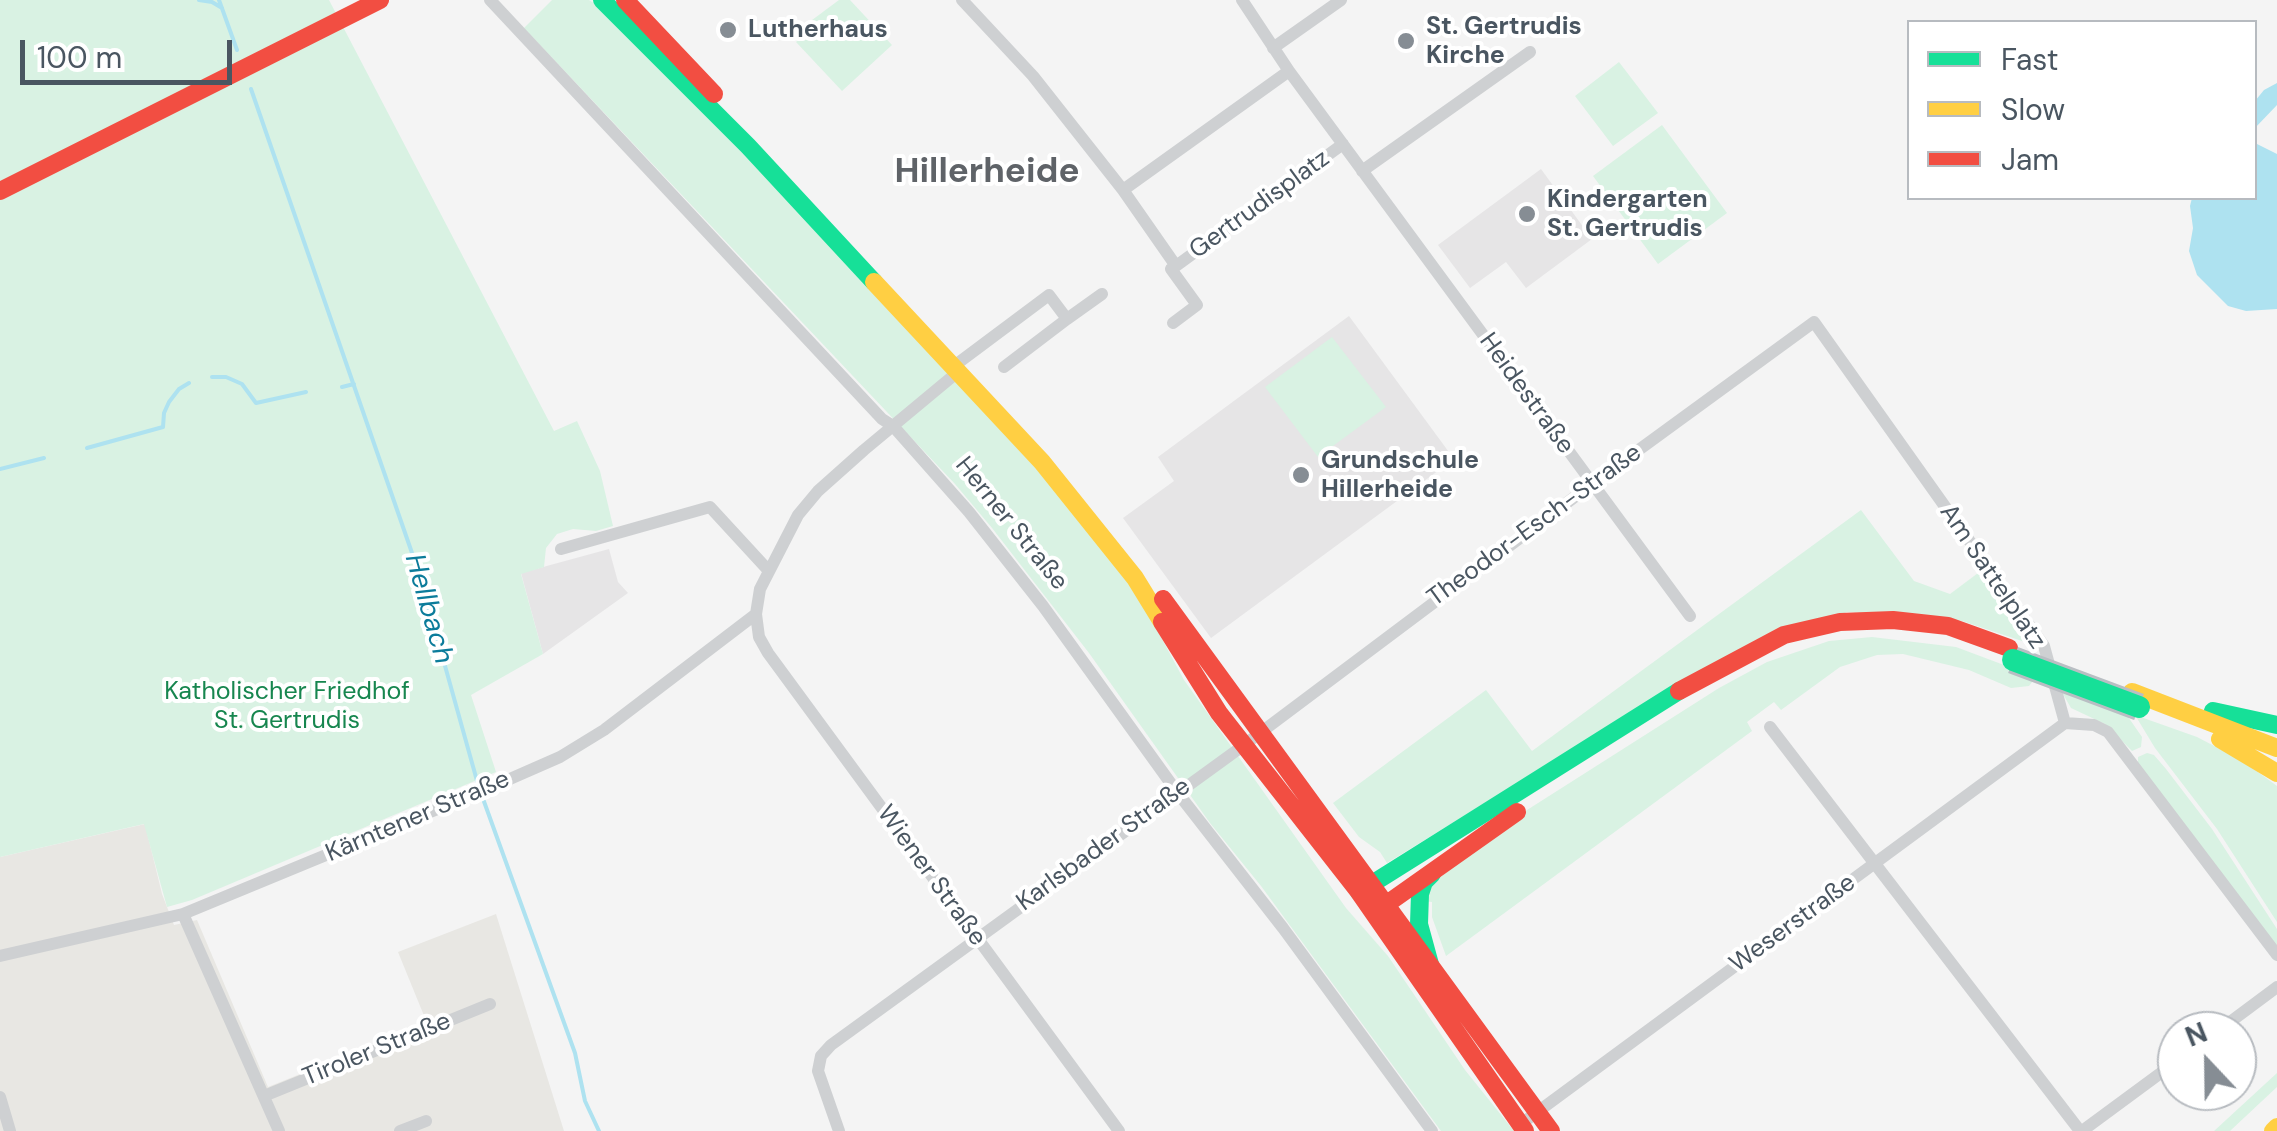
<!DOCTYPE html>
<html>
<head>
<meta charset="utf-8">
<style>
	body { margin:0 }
	#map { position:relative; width:2277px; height:1131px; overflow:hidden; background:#f4f4f4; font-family:"DM Sans",sans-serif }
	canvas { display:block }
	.legend { position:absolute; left:1907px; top:20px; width:350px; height:180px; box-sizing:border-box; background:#fff; border:2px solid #b7bbc0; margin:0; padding:12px 18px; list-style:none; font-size:30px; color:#4a5661 }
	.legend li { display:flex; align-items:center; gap:20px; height:50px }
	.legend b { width:50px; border:2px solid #b7bbc0 }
	.north { position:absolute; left:2157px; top:1011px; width:100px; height:100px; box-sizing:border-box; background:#fff; border:2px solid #b7bbc0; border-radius:50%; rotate:338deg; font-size:28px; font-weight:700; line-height:40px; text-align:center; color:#4a5661 }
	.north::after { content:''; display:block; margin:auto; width:35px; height:45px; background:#868d94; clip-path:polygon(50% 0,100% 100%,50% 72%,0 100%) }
	.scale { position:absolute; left:20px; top:40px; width:212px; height:45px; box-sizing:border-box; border:5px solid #4a5661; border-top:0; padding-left:12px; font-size:30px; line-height:35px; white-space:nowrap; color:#4a5661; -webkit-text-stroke:8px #fff; paint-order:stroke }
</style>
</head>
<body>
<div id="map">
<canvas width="2277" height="1131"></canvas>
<ul class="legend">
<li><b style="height:12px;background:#16e098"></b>Fast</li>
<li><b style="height:12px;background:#ffcf43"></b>Slow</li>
<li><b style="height:12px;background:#f24e42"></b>Jam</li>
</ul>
<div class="north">N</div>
<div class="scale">100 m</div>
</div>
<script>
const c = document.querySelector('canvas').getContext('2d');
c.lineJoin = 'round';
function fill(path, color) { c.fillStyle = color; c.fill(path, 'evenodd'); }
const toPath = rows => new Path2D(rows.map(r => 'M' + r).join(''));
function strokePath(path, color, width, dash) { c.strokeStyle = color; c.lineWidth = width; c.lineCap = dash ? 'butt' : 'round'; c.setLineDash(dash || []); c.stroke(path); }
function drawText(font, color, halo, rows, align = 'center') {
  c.font = font + ' "DM Sans",sans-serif'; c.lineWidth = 8; c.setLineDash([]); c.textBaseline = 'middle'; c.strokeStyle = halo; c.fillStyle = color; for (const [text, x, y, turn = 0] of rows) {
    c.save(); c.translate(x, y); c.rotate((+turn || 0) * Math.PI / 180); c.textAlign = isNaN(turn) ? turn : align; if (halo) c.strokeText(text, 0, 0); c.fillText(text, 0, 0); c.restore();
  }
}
fill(toPath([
	[145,824,162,894,174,925,197,920,268,1087,427,1023,398,952,496,914,564,1131,0,1131,0,857]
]), '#e8e7e3');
fill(toPath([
	[1541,169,1592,239,1526,288,1506,262,1470,288,1438,245],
	[1349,316,1454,459,1211,638,1123,518,1174,481,1158,457],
	[609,549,618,582,628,593,543,654,521,573]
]), '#e6e5e6');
fill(toPath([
	[0,0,329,0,554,431,577,421,600,471,613,526,596,531,573,529,557,534,546,548,544,567,521,574,543,654,471,695,496,772,192,900,167,907,144,824,0,857],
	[552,0,589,0,601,8,674,80,931,350,1063,497,1140,598,1184,680,1346,908,1388,956,1465,1070,1514,1131,1441,1131,1261,886,1210,823,1089,653,992,528,955,484,524,28],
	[839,0,850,0,892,45,842,91,796,42,808,31,808,23],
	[1619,62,1658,113,1613,146,1575,96],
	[1662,125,1727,213,1658,264,1593,176],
	[1332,337,1386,407,1318,457,1265,387],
	[1861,510,1914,581,1950,594,1982,570,2031,644,1962,621,1847,612,1650,702,1387,863,1380,852,1359,837,1333,803,1486,690,1532,751],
	[1872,637,1956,647,2036,677,2029,686,2011,688,1969,670,1903,654,1877,655,1840,667,1781,710,1774,702,1747,722,1752,731,1446,956,1432,917,1432,902,1422,901,1427,888,1516,817,1719,688,1767,662,1829,641],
	[2059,687,2124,711,2142,737,2141,747,2132,751,2105,724,2071,708],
	[2135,715,2197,737,2243,761,2277,786,2277,922,2217,829,2155,748],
	[2147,753,2154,755,2166,769,2212,829,2277,929,2277,947,2138,764,2138,757],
	[2277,1073,2277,1087,2230,1131,2214,1131]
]), '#d9f2e3');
fill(toPath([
	[2277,83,2277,105,2255,128,2255,101,2264,90],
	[2255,143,2277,154,2277,309,2246,311,2228,306,2197,275,2189,251,2193,228,2190,206,2192,198,2254,198]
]), '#aee2f0');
strokePath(toPath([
	[199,0,212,2,222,8],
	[219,0,237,50],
	[251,89,420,576,479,788],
	[212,377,226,377,242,384,256,403,306,392],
	[342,387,354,384],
	[87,448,163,427,164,413,169,402,179,389,189,383],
	[0,469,44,458],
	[482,796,575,1053,585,1101,599,1131]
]), '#aee2f0', 4);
strokePath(toPath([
	[490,0,882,419,893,426,969,512,1043,606,1177,792,1283,928,1432,1131],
	[962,0,1033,76,1123,190,1176,266,1171,269,1197,305,1173,323],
	[1242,0,1289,71,1690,616],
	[1273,48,1341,0],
	[1362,171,1530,52],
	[1123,190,1289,71],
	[1176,266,1343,144],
	[954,366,1049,295,1067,319,1102,294],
	[1004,367,1067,319],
	[561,549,710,507,768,570],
	[756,614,759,637,768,653,1119,1131],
	[2065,723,2094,725,2108,732,2277,955],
	[1770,727,2080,1131],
	[183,914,279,1131],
	[0,956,183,914,503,782,560,757,604,730,756,614,760,589,798,515,818,491,864,450,959,371],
	[2218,1031,2277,987],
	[264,1096,490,1004],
	[0,1097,10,1131],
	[1521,1124,2065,723],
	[400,1131,426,1121],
	[839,1131,818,1071,821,1056,831,1045,1240,748,1592,484,1814,322,2044,646,2065,723],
	[2082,1131,2177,1061]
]), '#ced0d2', 12);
strokePath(toPath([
	[602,0,748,146,874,282],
	[2213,711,2277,725],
	[1359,892,1679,691],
	[1431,968,1419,924,1420,894,1424,882,1432,874]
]), '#16e098', 18);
strokePath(toPath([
	[874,282,1042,462,1135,578,1162,622],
	[2132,692,2277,748],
	[2220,739,2277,773],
	[2273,1131,2277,1127]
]), '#ffcf43', 18);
strokePath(toPath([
	[625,0,714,94],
	[0,191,380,0],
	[1163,599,1551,1131],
	[1162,622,1219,713,1359,892,1525,1131],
	[1679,691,1784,635,1840,622,1893,620,1948,626,2009,648],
	[1374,913,1517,812]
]), '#f24e42', 18);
const fastBridge = toPath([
	[2013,660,2139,707]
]);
strokePath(fastBridge, '#b9bec3', 28, []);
strokePath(fastBridge, '#16e098', 22);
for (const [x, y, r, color] of [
	[728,30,10,"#868d94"],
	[1406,41,10,"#868d94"],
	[1527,214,10,"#868d94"],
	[1301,475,10,"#868d94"]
]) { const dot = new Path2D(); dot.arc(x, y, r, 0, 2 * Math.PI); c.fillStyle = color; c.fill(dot); strokePath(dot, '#fff', 4); }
drawText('bold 25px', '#4a5661', '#fff', [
	["St. Gertrudis",1426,27],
	["Kirche",1426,56],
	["Lutherhaus",748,30],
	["Kindergarten",1547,200],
	["St. Gertrudis",1547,229],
	["Grundschule",1321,461],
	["Hillerheide",1321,490]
], 'left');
drawText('25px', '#4a5661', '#fff', [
	["Gertrudisplatz",1260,205,-36],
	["Heidestraße",1526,394,54],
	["Herner Straße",1011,524,51],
	["Theodor-Esch-Straße",1535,526,-36],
	["Am Sattelplatz",1992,577,56],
	["Kärntener Straße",418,817,-23],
	["Karlsbader Straße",1104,845,-36],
	["Wiener Straße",931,876,54],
	["Weserstraße",1793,924,-36],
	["Tiroler Straße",377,1050,-22]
]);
drawText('25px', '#17864f', '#fff', [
	["Katholischer Friedhof",287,692],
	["St. Gertrudis",287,721]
]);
drawText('italic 28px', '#0c7c9b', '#fff', [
	["Hellbach",428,609,74]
]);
drawText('bold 35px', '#5f6368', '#fff', [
	["Hillerheide",987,173]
]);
</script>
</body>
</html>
